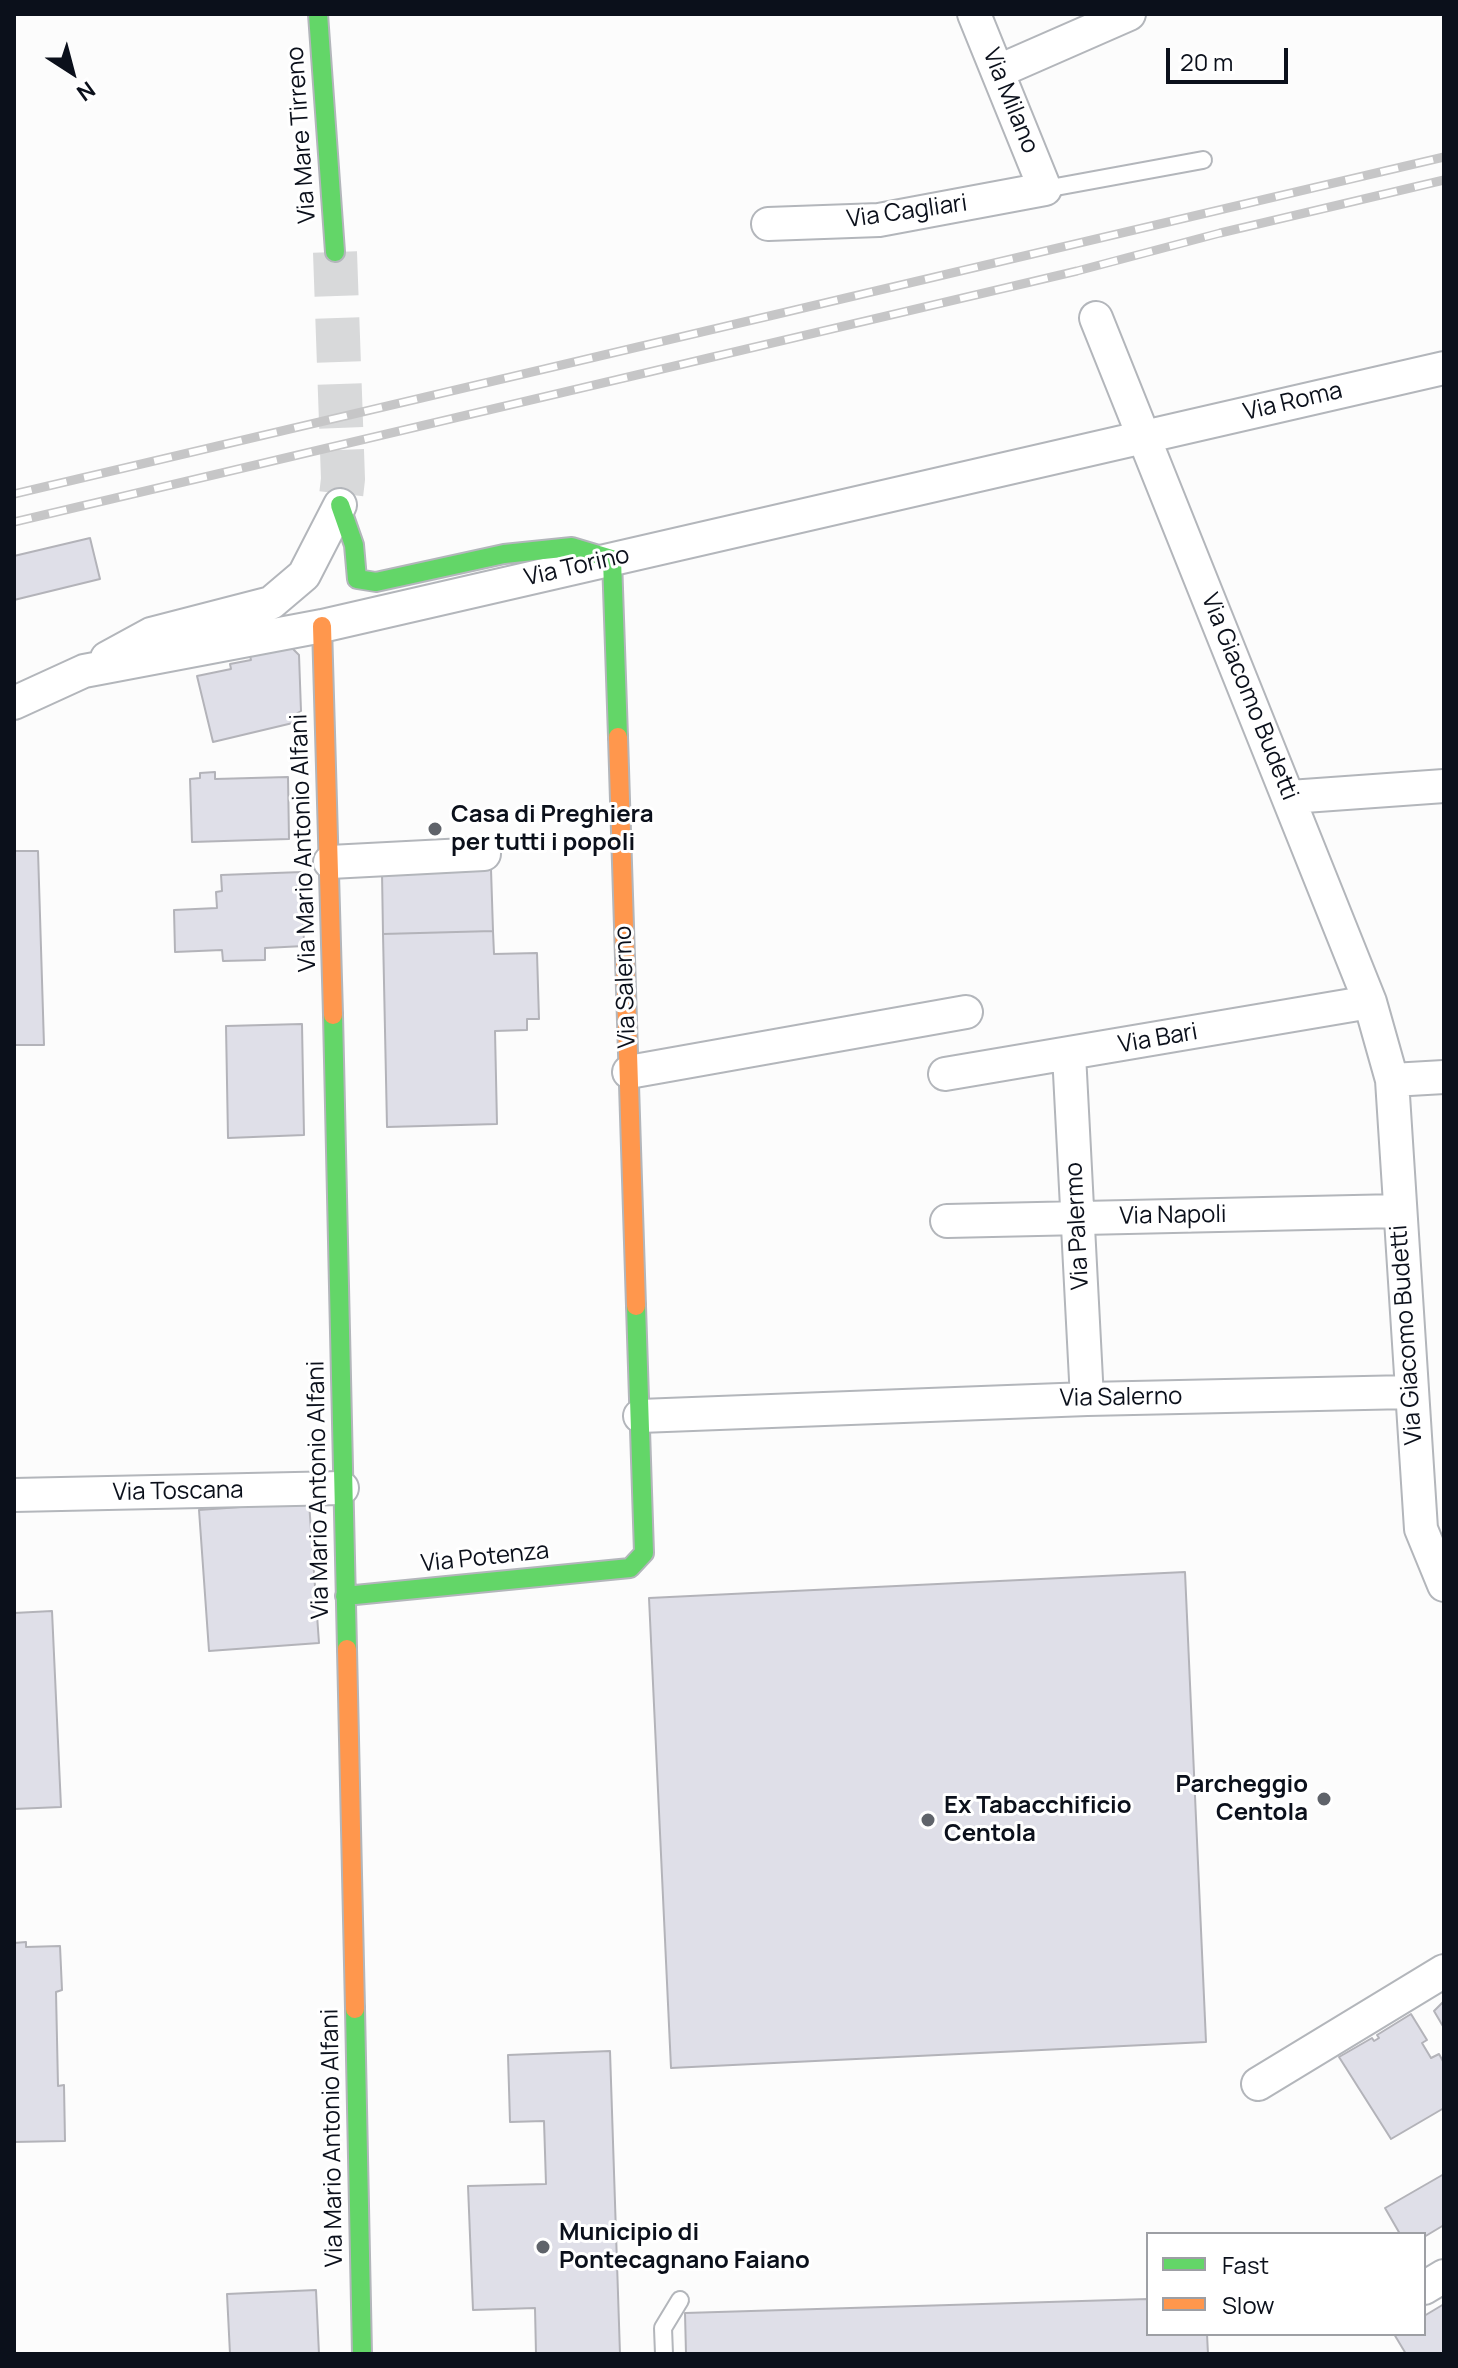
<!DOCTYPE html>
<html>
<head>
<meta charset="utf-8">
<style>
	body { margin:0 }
	#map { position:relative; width:1458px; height:2368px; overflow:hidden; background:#fcfcfc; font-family:Manrope,sans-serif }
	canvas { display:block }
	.frame { position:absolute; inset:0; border:16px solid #0b101b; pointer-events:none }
	.legend { position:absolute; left:1146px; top:2232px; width:280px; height:104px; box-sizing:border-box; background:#fff; border:2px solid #9d9fa4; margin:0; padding:10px 14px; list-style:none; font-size:24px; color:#0b101b }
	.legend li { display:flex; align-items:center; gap:16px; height:40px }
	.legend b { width:40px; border:2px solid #9d9fa4 }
	.north { position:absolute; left:32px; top:32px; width:80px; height:80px; -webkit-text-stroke:6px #fff; paint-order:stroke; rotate:144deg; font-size:22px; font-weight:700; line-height:32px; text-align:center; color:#0b101b }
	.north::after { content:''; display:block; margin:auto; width:28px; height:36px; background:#0b101b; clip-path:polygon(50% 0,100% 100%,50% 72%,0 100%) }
	.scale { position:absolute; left:1166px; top:48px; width:122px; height:36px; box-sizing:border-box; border:4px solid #0b101b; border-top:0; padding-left:10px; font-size:24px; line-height:28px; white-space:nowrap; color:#0b101b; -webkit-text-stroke:6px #fff; paint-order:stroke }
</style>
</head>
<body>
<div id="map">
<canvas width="1458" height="2368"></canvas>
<div class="frame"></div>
<ul class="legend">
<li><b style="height:10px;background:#63d668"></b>Fast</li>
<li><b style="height:10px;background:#ff974d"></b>Slow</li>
</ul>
<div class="north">N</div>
<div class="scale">20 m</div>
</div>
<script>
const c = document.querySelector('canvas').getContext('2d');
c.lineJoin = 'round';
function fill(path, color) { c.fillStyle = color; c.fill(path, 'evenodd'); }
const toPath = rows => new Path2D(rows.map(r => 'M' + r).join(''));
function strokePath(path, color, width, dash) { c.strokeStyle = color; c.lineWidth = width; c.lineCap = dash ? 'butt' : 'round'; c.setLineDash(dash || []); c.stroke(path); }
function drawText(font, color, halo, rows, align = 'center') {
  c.font = font + ' Manrope,sans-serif'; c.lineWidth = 6; c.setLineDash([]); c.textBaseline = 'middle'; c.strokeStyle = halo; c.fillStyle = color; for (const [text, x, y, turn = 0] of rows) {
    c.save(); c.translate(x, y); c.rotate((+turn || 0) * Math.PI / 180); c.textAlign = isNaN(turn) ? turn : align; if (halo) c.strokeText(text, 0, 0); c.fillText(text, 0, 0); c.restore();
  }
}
const building = toPath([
	[90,538,100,579,14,600,14,556,90,538],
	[290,646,299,655,301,711,296,714,297,722,213,742,197,676,231,669,230,664,251,660,250,656,290,646],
	[215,772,215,779,288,777,289,839,192,842,190,779,200,778,200,773,215,772],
	[14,851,38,851,44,1045,14,1045,14,851],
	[491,869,493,931,383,934,382,873,491,869],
	[302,872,304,946,265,948,265,960,223,961,222,950,175,952,174,910,217,908,216,892,222,891,221,875,302,872],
	[493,931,494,954,537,953,539,1019,527,1019,527,1030,495,1031,497,1124,387,1127,383,934,493,931],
	[302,1024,304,1135,228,1138,226,1026,302,1024],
	[309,1502,319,1643,209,1651,199,1510,309,1502],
	[1185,1572,1206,2042,671,2068,649,1598,1185,1572],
	[52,1611,61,1807,14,1809,14,1613,52,1611],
	[26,1942,26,1947,60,1946,62,1990,56,1992,58,2086,64,2085,65,2141,14,2142,14,1943,26,1942],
	[1444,2001,1444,2028,1434,2011,1444,2001],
	[1411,2014,1427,2040,1422,2043,1431,2058,1439,2054,1444,2063,1444,2108,1391,2139,1339,2057,1372,2038,1374,2041,1379,2038,1377,2035,1411,2014],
	[610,2051,620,2354,536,2354,535,2308,473,2310,468,2186,546,2184,544,2121,510,2122,508,2055,610,2051],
	[1444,2174,1444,2225,1424,2237,1424,2234,1400,2234,1385,2208,1444,2174],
	[316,2290,319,2354,230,2354,227,2294,316,2290],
	[1148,2299,1148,2334,1207,2334,1208,2354,686,2354,685,2313,1148,2299],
	[1444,2304,1444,2354,1406,2354,1394,2334,1424,2334,1424,2316,1444,2304]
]);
fill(building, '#dfdfe8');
strokePath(building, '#b3b3b9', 2);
strokePath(toPath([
	[335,252,343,479,340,505]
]), '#d8d9da', 44, [44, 22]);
const lane = toPath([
	[1045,189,1203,160],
	[664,2354,663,2328,680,2300]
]);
const street = toPath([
	[999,71,1129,14],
	[768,224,879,220,1045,189,974,14],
	[1096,318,1370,1002,1392,1080,1421,1529,1444,1585],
	[107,658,151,634,271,603,304,575,340,505],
	[14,703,84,671,322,626,1444,368],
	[1290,797,1444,786],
	[330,862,484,854],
	[1069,1054,1087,1399],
	[629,1072,966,1012],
	[945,1074,1370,1002],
	[1392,1080,1444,1077],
	[947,1221,1399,1211],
	[640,1416,1087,1399,1410,1392],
	[14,1495,342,1488],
	[1258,2084,1444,1971],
	[1424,2288,1444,2276]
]);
const fast = toPath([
	[318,14,335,252],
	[340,505,354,545,357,579,376,582,504,554,572,547,612,559,618,737],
	[333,1015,347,1649],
	[345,1596,630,1568,644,1553,636,1306],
	[355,2009,362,2354]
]);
const slow = toPath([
	[322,626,333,1015],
	[618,737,636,1306],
	[347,1649,355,2009]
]);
strokePath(lane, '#b3b6bb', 20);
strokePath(street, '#b3b6bb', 36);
strokePath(fast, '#b3b6bb', 22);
strokePath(slow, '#b3b6bb', 22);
strokePath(lane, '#fff', 16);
strokePath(street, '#fff', 32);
strokePath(fast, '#63d668', 18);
strokePath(slow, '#ff974d', 18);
const rail = toPath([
	[14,494,1444,157],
	[14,522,1077,271,1220,233,1444,180]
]);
strokePath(rail, '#c6c6c7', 9);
strokePath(rail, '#fff', 6, [18]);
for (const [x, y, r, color] of [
	[435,829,8,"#5f636a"],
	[1324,1799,8,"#5f636a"],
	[928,1820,8,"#5f636a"],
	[543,2247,8,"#5f636a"]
]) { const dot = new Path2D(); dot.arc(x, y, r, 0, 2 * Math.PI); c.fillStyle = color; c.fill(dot); strokePath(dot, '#fff', 3); }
drawText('24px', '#0b101b', '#fff', [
	["Via Milano",1010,101,68],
	["Via Mare Tirreno",302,135,-94],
	["Via Cagliari",907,212,-8],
	["Via Roma",1293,402,-13],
	["Via Torino",577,567,-13],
	["Via Giacomo Budetti",1249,697,68],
	["Via Mario Antonio Alfani",304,843,-92],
	["Via Salerno",626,987,-92],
	["Via Bari",1158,1039,-10],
	["Via Napoli",1173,1216,-1],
	["Via Palermo",1078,1226,-93],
	["Via Giacomo Budetti",1407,1335,-94],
	["Via Salerno",1121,1398,-1],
	["Via Mario Antonio Alfani",319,1490,-91],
	["Via Toscana",178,1492,-1],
	["Via Potenza",485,1558,-6],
	["Via Mario Antonio Alfani",333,2138,-91]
]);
drawText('bold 24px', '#0b101b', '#fff', [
	["Casa di Preghiera",451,815],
	["per tutti i popoli",451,843],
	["Parcheggio",1308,1785,"right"],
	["Centola",1308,1813,"right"],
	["Ex Tabacchificio",944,1806],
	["Centola",944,1834],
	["Municipio di",559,2233],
	["Pontecagnano Faiano",559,2261]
], 'left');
</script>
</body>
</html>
